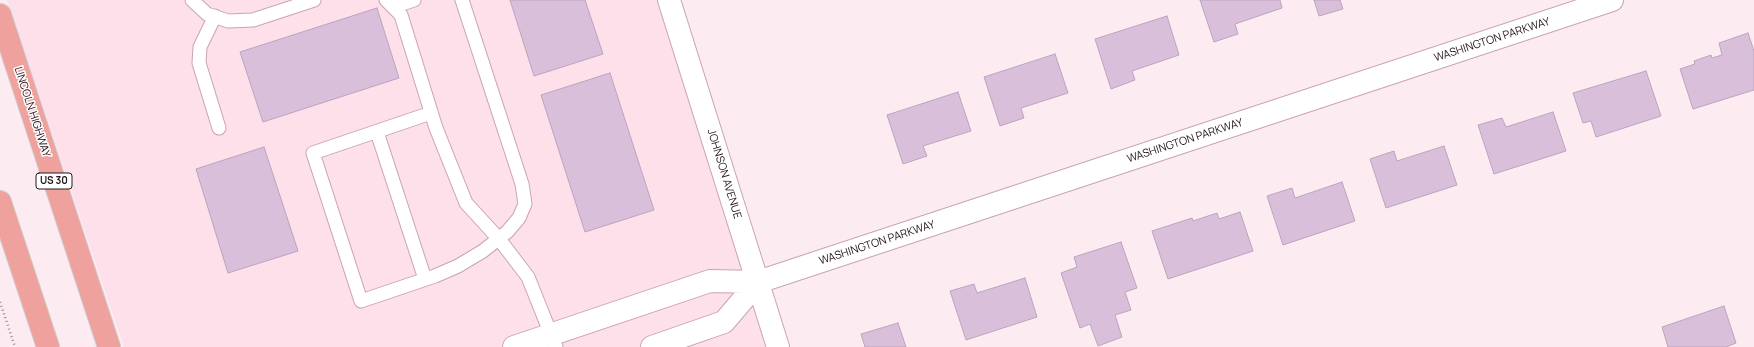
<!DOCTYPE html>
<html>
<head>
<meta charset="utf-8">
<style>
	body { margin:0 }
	canvas { display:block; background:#fcecf2 }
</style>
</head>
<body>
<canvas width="1754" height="347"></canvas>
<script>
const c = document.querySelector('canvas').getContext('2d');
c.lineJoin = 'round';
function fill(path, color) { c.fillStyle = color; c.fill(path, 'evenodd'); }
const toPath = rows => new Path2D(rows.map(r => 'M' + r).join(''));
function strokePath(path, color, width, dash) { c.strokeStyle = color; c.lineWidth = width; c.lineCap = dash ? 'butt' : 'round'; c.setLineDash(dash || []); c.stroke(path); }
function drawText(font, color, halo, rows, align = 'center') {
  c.font = font + ' Manrope,sans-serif'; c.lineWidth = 3; c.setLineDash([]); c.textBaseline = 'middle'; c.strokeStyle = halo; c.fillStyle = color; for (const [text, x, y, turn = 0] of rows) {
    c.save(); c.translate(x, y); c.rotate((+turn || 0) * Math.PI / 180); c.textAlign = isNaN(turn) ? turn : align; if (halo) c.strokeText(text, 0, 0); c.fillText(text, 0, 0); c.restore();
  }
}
fill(toPath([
	[7,0,660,0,747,269,764,266,790,347,124,347]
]), '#fde0ea');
const building = toPath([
	[510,0,585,0,603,54,534,76,510,0],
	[1200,0,1280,0,1282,8,1235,24,1238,34,1214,42,1200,0],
	[1314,0,1340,0,1343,9,1319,16,1314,0],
	[377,8,399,78,263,122,240,52,377,8],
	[1167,16,1179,55,1132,71,1135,80,1111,89,1095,39,1167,16],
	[1748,33,1754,51,1754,90,1693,109,1680,69,1695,64,1694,61,1711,55,1712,58,1722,55,1719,43,1748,33],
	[1055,54,1068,93,1021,108,1024,118,1000,126,984,77,1055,54],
	[1646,71,1661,116,1596,137,1591,121,1583,123,1573,93,1646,71],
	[610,73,654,210,585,232,541,95,610,73],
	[958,92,971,131,923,146,927,156,903,164,887,115,958,92],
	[1553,112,1566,151,1494,174,1478,125,1502,118,1506,127,1553,112],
	[1444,146,1457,185,1386,208,1370,159,1394,151,1397,161,1444,146],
	[264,147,298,251,228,273,196,169,264,147],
	[1342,182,1355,221,1283,245,1267,196,1292,188,1295,198,1342,182],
	[1240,212,1253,251,1168,279,1152,231,1192,218,1193,221,1217,213,1219,219,1240,212],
	[1121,242,1137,288,1125,292,1131,310,1115,315,1122,337,1098,346,1090,324,1080,328,1061,273,1077,267,1074,257,1121,242],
	[1025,278,1037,317,966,340,950,291,974,284,977,293,1025,278],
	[1724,306,1736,343,1726,347,1668,347,1662,327,1724,306],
	[898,323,906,347,865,347,861,334,898,323]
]);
fill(building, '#d9bfd9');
strokePath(building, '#bda4be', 1);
const lane = toPath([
	[192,0,207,14,228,21,253,20,314,0],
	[386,0,401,15,436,128,466,203,499,239,528,277,556,347],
	[393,7,414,0],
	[215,16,200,47,199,63,219,128],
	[431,113,313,153,361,301,435,276,458,266,483,251,507,232,519,218,525,204,522,184,462,0],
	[377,132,425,279]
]);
const street = toPath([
	[669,0,778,347],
	[514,347,710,281,758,282,1612,0],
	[652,347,724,322,758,282]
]);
const primary = toPath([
	[0,15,109,347],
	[0,202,48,347]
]);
strokePath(lane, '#c9a4b1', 15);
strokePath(street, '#c9a4b1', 24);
strokePath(primary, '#cfcccd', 24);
strokePath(toPath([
	[0,302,15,347]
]), '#9a8b91', 2.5, [1, 3]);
strokePath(lane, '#fff', 13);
strokePath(street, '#fff', 22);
strokePath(primary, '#efa19d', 22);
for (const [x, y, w] of [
	[54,181,36]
]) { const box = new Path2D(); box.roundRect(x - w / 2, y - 8, w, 16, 3); c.fillStyle = '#fff'; c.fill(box); strokePath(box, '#26181d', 1); }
drawText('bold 10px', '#26181d', null, [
	["US 30",54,181]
]);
drawText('11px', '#26181d', '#fff', [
	["WASHINGTON PARKWAY",1492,40,-18],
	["LINCOLN HIGHWAY",32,112,72],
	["WASHINGTON PARKWAY",1185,141,-18],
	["JOHNSON AVENUE",724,174,73],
	["WASHINGTON PARKWAY",877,243,-18]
]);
</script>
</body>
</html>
